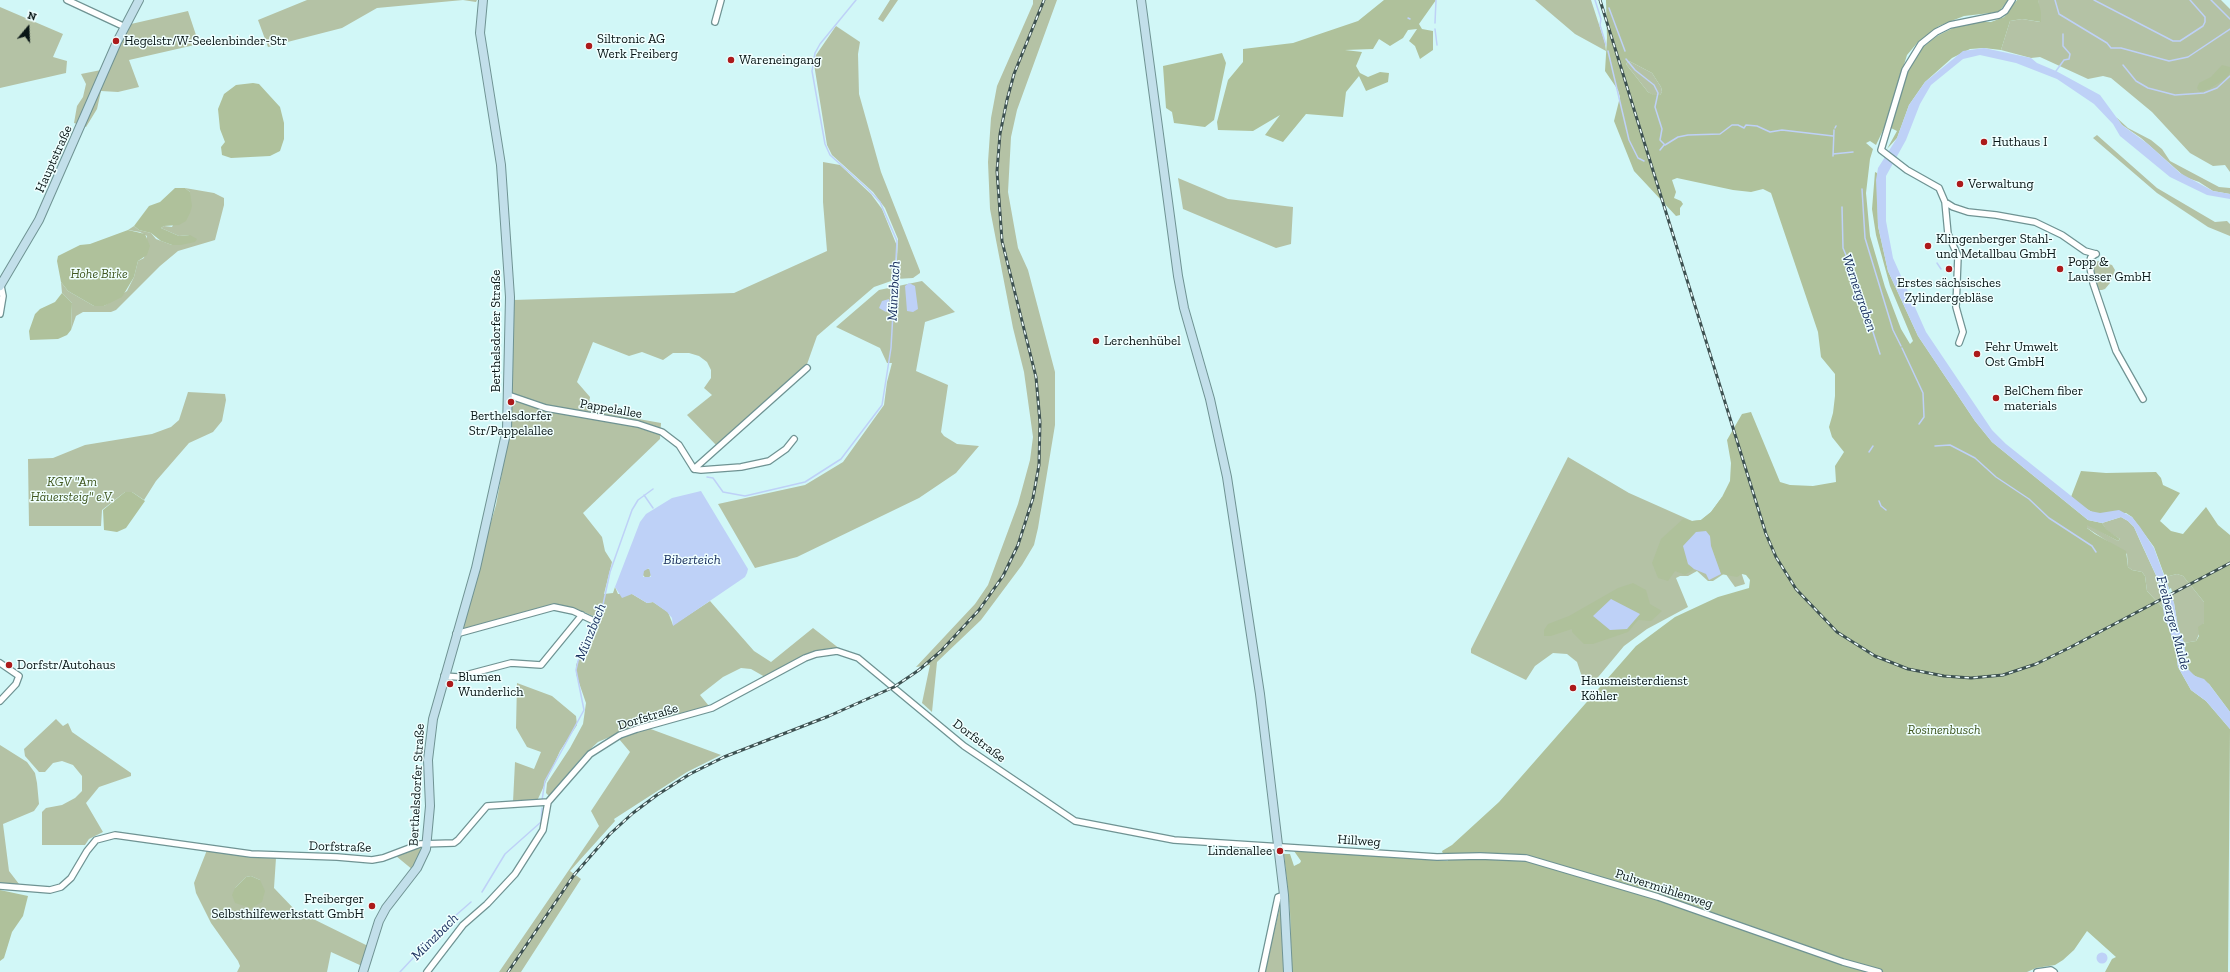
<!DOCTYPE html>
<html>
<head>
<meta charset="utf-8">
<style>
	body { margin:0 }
	#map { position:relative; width:2230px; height:972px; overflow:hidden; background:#d1f7f7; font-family:"Zilla Slab",serif }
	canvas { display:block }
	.north { position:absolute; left:8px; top:8px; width:40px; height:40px; -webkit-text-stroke:3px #f0ffff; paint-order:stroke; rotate:19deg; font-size:11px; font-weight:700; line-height:16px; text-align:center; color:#081515 }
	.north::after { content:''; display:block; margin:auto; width:14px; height:18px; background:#081515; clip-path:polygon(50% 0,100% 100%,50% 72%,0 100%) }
</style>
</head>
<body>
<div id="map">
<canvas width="2230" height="972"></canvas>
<div class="north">N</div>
</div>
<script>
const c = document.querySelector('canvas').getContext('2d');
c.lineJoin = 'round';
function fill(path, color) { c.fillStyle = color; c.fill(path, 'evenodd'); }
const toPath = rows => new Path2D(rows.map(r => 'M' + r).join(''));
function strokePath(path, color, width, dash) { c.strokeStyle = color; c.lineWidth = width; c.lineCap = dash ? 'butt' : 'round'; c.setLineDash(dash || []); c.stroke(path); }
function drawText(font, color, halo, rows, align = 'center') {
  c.font = font + ' "Zilla Slab",serif'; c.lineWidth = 3; c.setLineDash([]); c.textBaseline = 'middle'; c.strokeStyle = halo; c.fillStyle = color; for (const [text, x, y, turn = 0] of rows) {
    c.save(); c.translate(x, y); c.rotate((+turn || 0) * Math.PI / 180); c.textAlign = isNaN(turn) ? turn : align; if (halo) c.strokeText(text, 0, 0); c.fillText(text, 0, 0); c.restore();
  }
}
fill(toPath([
	[307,0,477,0,476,2,463,0,377,8,342,28,268,47,258,20],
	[890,0,898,0,883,22,878,19],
	[1033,0,1057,0,1017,110,1011,137,1008,192,1018,248,1028,270,1055,372,1055,425,1038,528,1034,545,1022,565,981,620,937,662,932,712,922,703,930,665,916,667,975,604,988,585,1018,504,1030,460,1033,437,1024,372,1013,328,990,209,988,162,991,118,997,86,1033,4],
	[1535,0,1591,0,1605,43,1606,51,1575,34],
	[2038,0,2221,0,2230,9,2230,172,2225,165,2213,166,2190,153,2152,112,2111,78,2103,76,2088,79,2040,57,2031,58,2001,50,2010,21,2022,19,2040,22],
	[0,7,63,34,53,57,67,61,66,73,0,88],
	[188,11,199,44,129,60,139,87,118,92,101,91,97,109,86,127,74,123,77,106,83,97,86,84,81,74,101,70,121,44,131,24],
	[836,26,860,42,858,54,859,94,881,172,920,271,920,273,913,278,896,279,898,239,885,208,873,192,832,155,827,145,814,64,816,55],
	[1629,61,1652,73,1661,87,1662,92,1660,95,1653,95,1648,92,1626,64],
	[2116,117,2128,128,2151,140,2162,149,2170,161,2219,187,2230,188,2230,194,2213,191,2199,182,2185,177,2141,138,2122,125],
	[2097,135,2157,188,2215,222,2227,221,2230,224,2230,236,2208,227,2157,193,2093,138],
	[823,162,840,165,871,194,882,209,897,246,894,280,874,287,817,336,806,367,718,447,687,415,712,395,704,388,711,378,711,370,707,362,699,356,689,353,673,353,663,360,642,352,629,356,593,342,577,382,590,397,588,410,661,423,660,439,583,513,602,537,605,551,612,562,604,594,613,593,615,587,618,594,632,594,647,603,653,602,668,612,673,625,710,601,754,651,771,662,813,628,840,649,836,654,817,656,765,677,751,669,741,668,723,677,700,695,713,711,648,728,721,755,687,772,614,819,615,821,570,871,581,879,521,972,499,972,599,826,591,811,630,752,619,739,612,736,598,742,583,756,549,796,546,793,547,783,570,748,583,724,586,703,576,674,576,665,597,618,584,612,554,604,459,631,496,505,511,423,513,300,734,293,827,251,823,202],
	[1178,178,1228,199,1293,207,1291,244,1276,248,1183,209],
	[185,188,214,193,224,198,224,205,215,240,178,251,160,266,116,310,111,312,83,312,76,316,71,330,72,303,62,293,61,282,68,291,94,306,104,306,127,291,134,277,138,261,144,258,147,236,140,232,128,230,134,226,139,230,151,233,156,239,172,245,190,235,179,236,161,228,164,226,172,227,190,192],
	[2098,261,2112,265,2115,270,2110,283,2105,289,2102,290,2098,290,2092,265],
	[922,281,955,312,925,322,916,371,948,385,941,432,944,436,957,444,979,446,956,473,919,498,797,557,755,568,718,504,805,485,843,462,884,405,887,382,892,363,887,363,880,348,836,327,879,290],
	[188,392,225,394,226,400,222,421,213,432,189,443,156,481,144,500,132,492,125,492,102,510,101,526,29,526,28,459,53,458,85,445,152,434,171,427,179,420],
	[1568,457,1629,493,1692,521,1701,520,1711,512,1722,497,1729,535,1745,584,1735,587,1725,573,1713,581,1708,581,1697,571,1688,576,1680,576,1676,578,1688,607,1647,629,1624,646,1594,682,1582,677,1577,662,1567,654,1553,653,1535,666,1526,680,1471,653,1471,649],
	[2121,517,2128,521,2134,527,2141,543,2160,584,2163,608,2147,591,2145,576,2142,572,2132,570,2128,567,2127,554,2087,528,2087,524,2118,541,2120,539,2107,531,2102,523],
	'642.5 573a4.5 4.5 0 1 1 9 0a4.5 4.5 0 1 1-9 0Z',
	[2177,574,2183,576,2204,602,2204,623,2196,641,2184,643,2178,627,2174,603,2165,577],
	[517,683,552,696,576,716,577,725,560,751,537,801,513,802,515,762,534,769,541,752,527,747,516,728],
	[56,719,63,726,68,723,72,732,131,773,131,776,99,787,86,803,103,832,89,839,85,845,42,845,42,812,46,808,62,805,75,798,82,791,82,776,73,765,62,761,53,763,45,772,39,772,25,756,24,749],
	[0,745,27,762,35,773,37,783,39,804,34,811,3,824,9,871,19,884,0,883],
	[420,846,422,848,413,870,396,856],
	[207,850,276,858,274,888,295,910,368,946,362,966,331,952,327,972,237,972,240,966,238,961,211,923,196,893,194,883],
	[251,876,260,880,235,888,246,877],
	[1282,899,1286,972,1264,972]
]), '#b4c2a5');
fill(toPath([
	[1384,0,1436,0,1419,24,1422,29,1433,31,1433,50,1420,59,1415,46,1409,41,1417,29,1408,30,1403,38,1390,46,1379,39,1373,49,1345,50,1362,52,1356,66,1360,73,1368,77,1380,72,1389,73,1388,82,1366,91,1359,76,1346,92,1343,117,1306,114,1283,142,1265,135,1280,115,1253,131,1218,130,1217,122,1228,80,1243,62,1243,49,1293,43,1358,21],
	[1606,0,2008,0,1999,12,1964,16,1939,26,1918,42,1907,55,1885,126,1876,145,1870,141,1866,143,1873,149,1870,159,1866,193,1870,236,1885,287,1901,329,1910,344,1913,341,1890,286,1876,235,1872,209,1875,172,1877,173,1878,226,1888,271,1918,336,1975,421,1992,442,2088,520,2102,523,2107,530,2120,539,2118,541,2087,525,2087,528,2095,534,2126,551,2128,567,2132,570,2142,572,2145,576,2147,591,2163,608,2175,646,2178,667,2191,690,2206,701,2230,729,2228,972,2105,972,2112,959,2116,957,2087,931,2074,950,2063,960,2055,965,2036,968,2027,972,1292,972,1290,911,1284,854,1290,854,1294,866,1300,863,1301,861,1294,851,1448,861,1448,855,1443,854,1442,851,1452,845,1499,802,1636,646,1675,617,1718,597,1749,588,1750,580,1746,575,1742,574,1737,577,1721,574,1711,546,1710,536,1685,550,1688,564,1694,569,1685,575,1675,571,1668,581,1658,578,1652,563,1661,539,1683,519,1692,521,1701,520,1711,512,1722,497,1730,481,1731,463,1727,440,1742,414,1751,412,1780,482,1790,485,1813,486,1836,482,1835,466,1844,452,1832,437,1829,427,1833,413,1835,396,1835,374,1821,357,1818,332,1771,193,1763,189,1751,192,1733,190,1677,178,1672,180,1676,192,1674,198,1681,201,1683,204,1680,208,1680,215,1676,216,1634,171,1614,121,1620,97,1618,90,1605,71,1607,38],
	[1629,61,1652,73,1661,87,1662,92,1660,95,1654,95,1648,92,1626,64],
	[2017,0,2038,0,2041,12,2041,22,2022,19,2010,21,2001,50,1984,48,1970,49,1952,58,1925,82,1909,105,1897,138,1887,149,1897,131,1891,128,1907,72,1923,47,1937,36,1957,26,1975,22,1991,22,2004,17],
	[1222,53,1226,63,1214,120,1205,127,1174,123,1172,112,1166,108,1163,66],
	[2222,65,2230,67,2230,73,2225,79,2209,89,2200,92,2197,88,2199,83,2211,77],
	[253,83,259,84,280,107,284,123,284,139,280,151,270,156,231,158,222,155,221,147,225,142,220,129,218,109,224,94,236,85],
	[175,188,185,188,190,192,192,206,190,213,186,221,179,225,164,226,161,228,179,236,190,235,197,239,195,242,181,245,172,245,161,241,151,233,139,230,134,226,149,206,160,202],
	[128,230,145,234,150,246,147,255,138,261,134,277,122,297,104,306,94,306,68,291,61,282,57,261,58,256,80,245,90,244],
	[62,293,72,303,71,330,67,335,58,339,30,340,29,331,35,314,40,309,55,302],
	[2081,471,2106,473,2156,472,2161,478,2163,485,2180,493,2160,521,2171,531,2183,534,2206,507,2218,525,2230,535,2230,712,2209,684,2190,673,2186,663,2184,643,2196,641,2199,636,2198,627,2204,623,2204,602,2183,576,2177,574,2165,577,2154,547,2132,517,2126,513,2096,514,2083,507,2071,497],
	[125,492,132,492,145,501,126,528,117,532,104,530,103,510],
	[1633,583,1646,590,1650,604,1662,611,1651,621,1638,620,1628,632,1593,644,1584,644,1572,632,1572,629,1551,636,1544,636,1544,630,1548,624,1569,616,1618,588],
	[251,876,260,880,265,891,262,902,251,908,235,903,232,895,235,888,246,877],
	[0,890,28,896,23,916,12,932,4,958,0,961]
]), '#afc19b');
fill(toPath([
	[1984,48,2031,58,2037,63,2056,71,2100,95,2122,125,2148,144,2180,173,2213,191,2230,194,2230,199,2207,195,2170,177,2120,136,2113,124,2094,104,2057,79,2016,63,1980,55,1963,59,1931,85,1920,104,1906,140,1886,176,1886,221,1893,258,1926,332,1992,430,2006,444,2090,511,2100,513,2119,510,2132,517,2140,527,2154,548,2174,603,2178,627,2184,643,2188,669,2195,676,2204,679,2209,684,2230,712,2230,729,2206,701,2191,690,2178,667,2175,646,2164,615,2160,584,2134,527,2128,521,2121,517,2102,523,2088,520,1992,442,1975,421,1918,336,1888,271,1878,226,1876,180,1878,168,1897,138,1909,105,1925,82,1963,51],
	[909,283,915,286,918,309,913,312,907,311,905,286],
	[889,299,890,304,886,312,879,308,882,301],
	[701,491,748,569,747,573,745,577,673,626,672,618,667,612,653,602,647,603,632,594,622,598,615,587,640,522,646,514,672,498],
	[649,568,651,577,643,577,644,571],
	[1706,531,1710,536,1711,546,1721,574,1709,580,1706,574,1694,569,1688,564,1683,546,1696,532],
	[1611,599,1640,614,1627,629,1610,630,1593,616],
	'2096.5 958a5.5 5.5 0 1 1 11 0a5.5 5.5 0 1 1-11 0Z'
]), '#bed1f7');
fill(toPath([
	[2171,588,2173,595,2161,601,2160,594]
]), '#d1f7f7');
strokePath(toPath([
	[1595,0,1601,19,1600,25,1606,45],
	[2055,0,2059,14,2107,43,2111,48,2121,48,2169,61,2188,57,2230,29],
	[2094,0,2173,41,2180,41,2203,26,2205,22,2205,17,2190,0],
	[2211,0,2230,19],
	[1609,8,1625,51],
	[1408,18,1410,19],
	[1435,23,1436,0],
	[1435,29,1437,45],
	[1608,51,1629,140,1638,158,1644,161],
	[1626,59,1635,70,1654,85,1658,93,1655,107,1662,129,1660,140,1665,145,1678,137,1688,135,1720,134,1732,125,1738,125,1744,128,1746,125,1757,126,1770,132,1782,130,1833,136],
	[2123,65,2136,81,2148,88,2175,95,2204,93,2217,88,2230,76],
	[2056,71,2064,60,2069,59,2070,54,2063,46,2063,34],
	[1835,128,1836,126],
	[1660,150,1664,145],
	[1833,154,1853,152],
	[1833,156,1834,130],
	[1862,189,1865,238,1893,330,1901,346],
	[1842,207,1843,248,1857,282,1880,354],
	[1937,263,1941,269],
	[1902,348,1923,393,1924,417,1919,424],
	[1935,446,1950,445,1975,458,1996,477,2029,499,2049,518,2092,546,2096,552],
	[1869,452,1873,446],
	[707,477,713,478,723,492,745,496,805,482,841,459,882,405,891,348,897,241,880,202,868,189,830,155,825,144,812,71,815,53,820,44,856,0],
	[644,495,653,508],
	[1879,501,1881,506,1886,510],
	[542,800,545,781,584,710,576,670,578,661,601,614,610,572,632,510,638,500,653,489],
	[482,892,505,854,541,822,542,808],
	[400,972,439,930,471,902]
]), '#bed1f7', 1.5);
const street = toPath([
	[67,0,125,27],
	[2012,0,2005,11,1999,15,1950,25,1936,32,1921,44,1905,70,1881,150,1907,170,1939,188,1945,202,1953,207,1968,212,1996,215,2035,222,2062,235,2085,251,2096,254],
	[715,22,721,0],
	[1945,202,1948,234,1958,256,1956,307,1963,332,1959,343],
	[2096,254,2091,257,2089,263,2093,283,2116,351,2143,399],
	[0,314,3,296,1,286],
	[508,395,546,408,638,424,662,432,679,445,694,469,701,470,741,467,769,461,786,449,794,439],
	[694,469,807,368],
	[456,634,554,607,573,611,594,621],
	[0,663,19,676,16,684,0,701],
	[444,676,458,677,511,663,541,665,582,615],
	[0,886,50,890,61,887,71,878,87,851,96,840,115,835,251,854,337,857,372,860,383,858,420,844,454,843,458,840,487,806,548,802,590,754,620,735,637,729,712,708,805,658,816,654,837,651,858,658,964,746,1075,821,1174,840,1437,857,1480,856,1526,858,1658,897,1843,962,1879,972],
	[427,972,463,925,487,904,515,874,543,830,548,802],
	[1262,972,1278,897,1284,895],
	[2037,972,2051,970,2054,972]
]);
const secondary = toPath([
	[1141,0,1178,276,1184,308,1210,399,1227,477,1260,694,1284,895,1288,972],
	[0,286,39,220,117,42,139,0],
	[363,972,379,921,386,908,417,868,426,849,430,806,428,760,433,719,476,568,507,429,510,297,501,165,480,33,483,0]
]);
strokePath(street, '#6f9393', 8);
strokePath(secondary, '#6f9393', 10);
strokePath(street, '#fff', 5.5);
strokePath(secondary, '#c2dfea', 8);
const rail = toPath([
	[1600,0,1766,534,1776,557,1796,589,1837,632,1875,656,1908,669,1944,676,1971,678,2003,675,2036,664,2069,648,2230,563],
	[508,972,574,875,610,834,633,813,657,795,690,774,724,757,829,716,894,687,919,670,941,651,979,610,1003,576,1018,545,1033,498,1039,465,1040,422,1036,377,1002,241,997,171,1000,134,1007,100,1014,74,1044,0]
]);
strokePath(rail, '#3d5151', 3);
strokePath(rail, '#f0ffff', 1.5, [4.5]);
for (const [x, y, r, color] of [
	[116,41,4,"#ac1a1b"],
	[589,46,4,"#ac1a1b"],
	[731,60,4,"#ac1a1b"],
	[1984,142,4,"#ac1a1b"],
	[1960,184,4,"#ac1a1b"],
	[1928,246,4,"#ac1a1b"],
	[1949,269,4,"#ac1a1b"],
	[2060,269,4,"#ac1a1b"],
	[1096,341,4,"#ac1a1b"],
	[1977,354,4,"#ac1a1b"],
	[1996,398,4,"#ac1a1b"],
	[511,402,4,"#ac1a1b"],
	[9,665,4,"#ac1a1b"],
	[450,684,4,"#ac1a1b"],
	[1573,688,4,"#ac1a1b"],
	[1280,851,4,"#ac1a1b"],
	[372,906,4,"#ac1a1b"]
]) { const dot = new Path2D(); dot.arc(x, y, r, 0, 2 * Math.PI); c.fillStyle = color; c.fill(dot); strokePath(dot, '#f0ffff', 1.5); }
drawText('13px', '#081515', '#f0ffff', [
	["Siltronic AG",597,39],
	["Werk Freiberg",597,54],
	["Hegelstr/W-Seelenbinder-Str",124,41],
	["Wareneingang",739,60],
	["Huthaus I",1992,142],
	["Verwaltung",1968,184],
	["Klingenberger Stahl-",1936,239],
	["und Metallbau GmbH",1936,254],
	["Popp &",2068,262],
	["Lausser GmbH",2068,277],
	["Erstes sächsisches",1949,283,"center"],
	["Zylindergebläse",1949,298,"center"],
	["Lerchenhübel",1104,341],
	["Fehr Umwelt",1985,347],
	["Ost GmbH",1985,362],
	["BelChem fiber",2004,391],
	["materials",2004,406],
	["Berthelsdorfer",511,416,"center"],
	["Str/Pappelallee",511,431,"center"],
	["Dorfstr/Autohaus",17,665],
	["Blumen",458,677],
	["Wunderlich",458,692],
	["Hausmeisterdienst",1581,681],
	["Köhler",1581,696],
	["Lindenallee",1272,851,"right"],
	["Freiberger",364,899,"right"],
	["Selbsthilfewerkstatt GmbH",364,914,"right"]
], 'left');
drawText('13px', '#081515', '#f0ffff', [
	["Hauptstraße",54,159,-66],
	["Berthelsdorfer Straße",496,331,-90],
	["Pappelallee",611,409,10],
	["Dorfstraße",648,717,-17],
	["Dorfstraße",979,741,37],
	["Berthelsdorfer Straße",417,785,-87],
	["Hillweg",1359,841,4],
	["Dorfstraße",340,847,2],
	["Pulvermühlenweg",1664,889,18]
]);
drawText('italic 13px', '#405720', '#f0ffff', [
	["Hohe Birke",99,274],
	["KGV \"Am",72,482],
	["Häuersteig\" e.V.",72,497],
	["Rosinenbusch",1944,730]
]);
drawText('italic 14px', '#1c3260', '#f0ffff', [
	["Münzbach",894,291,-87],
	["Wernergraben",1859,293,71],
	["Biberteich",692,560],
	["Freiberger Mulde",2173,623,75],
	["Münzbach",591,632,-68],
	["Münzbach",435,937,-45]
]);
</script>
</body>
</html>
